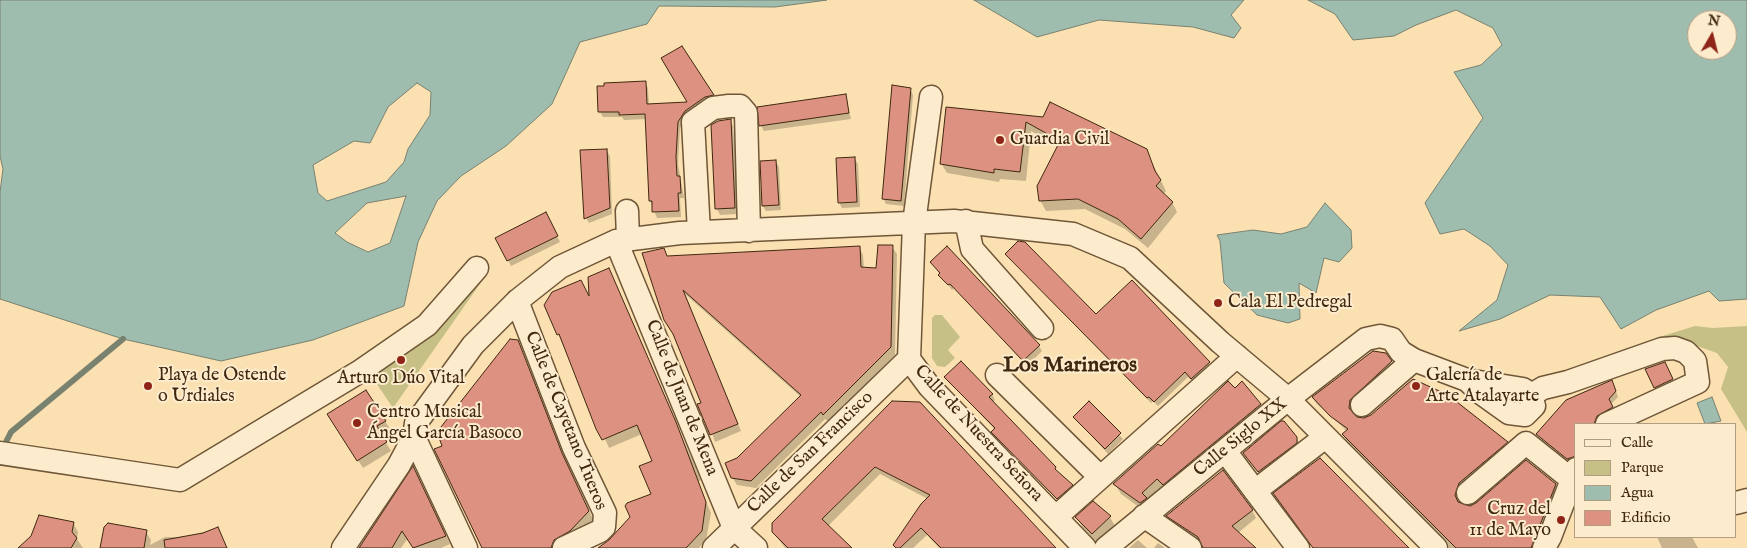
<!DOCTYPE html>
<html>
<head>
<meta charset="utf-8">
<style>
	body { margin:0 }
	#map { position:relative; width:1747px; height:548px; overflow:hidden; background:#fbe0b1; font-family:"IM FELL English",serif }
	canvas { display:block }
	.legend { position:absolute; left:1574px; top:423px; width:162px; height:115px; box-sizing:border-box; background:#fcebcc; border:1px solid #b19d81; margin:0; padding:6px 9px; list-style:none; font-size:15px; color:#402810 }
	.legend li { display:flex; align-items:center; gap:10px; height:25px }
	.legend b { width:25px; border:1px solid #b19d81 }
	.north { position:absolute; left:1687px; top:10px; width:50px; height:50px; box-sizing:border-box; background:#fcebcc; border:1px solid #b19d81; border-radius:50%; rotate:8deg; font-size:14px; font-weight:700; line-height:20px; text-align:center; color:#402810 }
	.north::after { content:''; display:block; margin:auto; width:18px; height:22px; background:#8f2418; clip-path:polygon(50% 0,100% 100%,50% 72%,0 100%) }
</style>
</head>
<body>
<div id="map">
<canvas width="1747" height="548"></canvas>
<ul class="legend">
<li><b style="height:6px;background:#fcebcc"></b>Calle</li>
<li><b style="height:14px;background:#c6c087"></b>Parque</li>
<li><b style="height:14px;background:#9fbdaf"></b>Agua</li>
<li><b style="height:14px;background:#dc9181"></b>Edificio</li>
</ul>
<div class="north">N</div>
</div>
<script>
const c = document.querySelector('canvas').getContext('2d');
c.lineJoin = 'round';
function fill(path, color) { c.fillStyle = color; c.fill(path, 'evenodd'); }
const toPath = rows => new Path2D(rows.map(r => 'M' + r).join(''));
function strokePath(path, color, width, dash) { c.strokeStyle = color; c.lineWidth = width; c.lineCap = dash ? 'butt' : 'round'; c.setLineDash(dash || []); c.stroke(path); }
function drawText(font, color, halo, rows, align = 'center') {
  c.font = font + ' "IM FELL English",serif'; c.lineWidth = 4; c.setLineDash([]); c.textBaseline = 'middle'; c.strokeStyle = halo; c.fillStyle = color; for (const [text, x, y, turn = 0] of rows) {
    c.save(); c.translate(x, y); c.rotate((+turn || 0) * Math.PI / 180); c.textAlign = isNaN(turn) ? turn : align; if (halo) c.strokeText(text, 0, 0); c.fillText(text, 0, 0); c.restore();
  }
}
fill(toPath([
	[481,272,482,281,393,408,368,371],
	[935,315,942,315,960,337,948,350,955,358,945,367,937,366,932,358,932,318],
	[1695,326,1713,328,1747,326,1747,432,1721,389,1728,367,1717,353,1683,341,1656,338]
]), '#c6c087');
const water = toPath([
	[0,0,827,0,775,7,659,6,647,24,580,42,552,104,506,146,461,176,437,201,418,242,404,306,313,340,221,361,123,339,0,299,0,192,3,169,0,156,0,0],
	[417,83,431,92,430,115,408,149,404,162,386,182,327,201,318,193,313,165,354,141,370,143,388,107,417,83],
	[406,196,390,243,368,252,347,242,335,233,367,203,406,196],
	[974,0,1244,0,1231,15,1241,28,1234,38,1193,27,1099,20,1037,37,974,0],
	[1308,0,1747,0,1747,299,1719,301,1709,291,1656,310,1621,329,1600,297,1550,295,1500,319,1459,331,1497,300,1508,265,1490,246,1464,229,1440,234,1425,203,1483,118,1454,72,1481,65,1502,45,1493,28,1456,10,1416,25,1394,36,1353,40,1335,14,1308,0],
	[1697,20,1727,20,1727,50,1697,50,1697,20],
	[1325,203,1351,230,1352,248,1339,262,1324,258,1316,293,1299,283,1300,319,1288,323,1257,315,1224,283,1220,241,1217,235,1253,230,1281,234,1307,227,1325,203],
	[1712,397,1721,421,1705,424,1697,403,1712,397]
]);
fill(water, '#9fbdaf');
strokePath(water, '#79816f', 1);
fill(toPath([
	[682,47,716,100,688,117,680,128,678,164,684,198,680,198,681,217,657,218,650,201,646,119,624,120,622,117,603,117,600,112,645,83,648,88,649,105,689,103],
	[910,89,913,95,904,206,886,204,883,198],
	[845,95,851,119,764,131,761,126,759,108],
	[947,109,1044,119,1146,150,1166,191,1163,194,1172,202,1177,212,1148,248,1125,229,1085,209,1046,211,1040,200,1058,146,1031,131,1026,181,1000,179,999,182,947,173,941,163],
	[730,120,733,126,737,168,737,214,720,215,717,209,712,126],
	[607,151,610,156,612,214,589,223,586,218],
	[854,158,858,164,860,207,842,208,839,202],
	[776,162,779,167,781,210,766,211,763,206],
	[545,214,560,242,511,266,497,238],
	[859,247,863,255,864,269,877,269,892,247,897,254,895,355,828,421,825,419,756,488,737,485,732,477,801,397,685,294,741,431,715,442,702,403,668,257],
	[1006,254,1096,315,1131,281,1213,368,1195,384,1188,377,1158,406,1153,401,1151,403],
	[935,268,1039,346,1042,351,1027,366,954,288,952,290],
	[609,270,701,480,698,482,711,513,706,540,699,548,602,548,652,494,654,462,642,434,609,448,558,334,591,301],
	[517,341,566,463,594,521,575,540,561,548,485,548,444,446],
	[1385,354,1395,369,1353,407,1353,414,1357,418,1507,442,1510,449,1463,490,1458,503,1470,507,1555,485,1559,492,1536,548,1449,548,1448,543,1347,441,1343,435,1347,431,1317,404,1313,398],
	[1668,369,1675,385,1658,393,1655,387],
	[946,377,992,394,995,400,992,403,1075,491,1061,503,996,437,993,432,995,430],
	[1242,383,1266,415,1147,513,1121,494,1115,484],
	[1614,386,1618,397,1611,404,1614,412,1597,424,1576,424,1576,461,1571,463,1540,438,1537,434],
	[892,403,1055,548,939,548,927,535,913,548,896,548,894,545,928,499,880,474,828,526,850,548,785,548,773,532],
	[1089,403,1123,439,1108,454,1074,417],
	[385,421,390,429,381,435,391,451,363,468,334,423],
	[1296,438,1300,444,1262,477,1248,459],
	[417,476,450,544,441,548,414,548,408,538,401,548,360,548],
	[1093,503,1110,517,1116,528,1099,544,1083,528,1077,518],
	[1252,510,1256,518,1238,533,1254,548,1204,548,1173,524,1168,516],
	[73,523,78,532,77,539,83,548,20,548],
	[218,528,227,548,101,548,146,532,151,540,150,545,165,537,186,537],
	[1657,537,1692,537,1698,548,1662,548],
	[1138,540,1147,548,1129,548],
	[1158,543,1165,548,1154,548]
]), '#0003');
strokePath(toPath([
	[3,448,11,432,123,339]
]), '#79816f', 6);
const building = toPath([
	[682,46,714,95,705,97,685,111,678,122,676,157,677,176,680,176,681,193,678,193,679,211,652,212,652,201,649,201,645,114,619,115,619,112,598,112,597,86,604,86,604,83,646,81,647,104,687,102,661,58,682,46],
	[892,85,911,88,901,201,882,199,892,85],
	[846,94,849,113,759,126,757,107,846,94],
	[1050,102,1147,149,1155,171,1161,180,1156,186,1173,202,1141,239,1118,219,1078,199,1039,201,1037,186,1060,141,1026,122,1020,172,994,169,994,173,940,164,946,107,1043,117,1050,102],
	[731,119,735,208,715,209,711,125,718,121,731,119],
	[607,149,610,208,584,219,580,150,607,149],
	[855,157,857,202,838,203,836,158,855,157],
	[776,160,779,205,762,206,760,161,776,160],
	[546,212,558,236,507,261,495,238,546,212],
	[1018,241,1025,242,1096,314,1132,280,1210,362,1191,379,1185,372,1154,402,1149,397,1147,398,1005,254,1018,241],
	[878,245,893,245,891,347,823,415,821,412,751,481,731,478,725,463,737,458,801,395,683,290,738,424,710,435,697,404,701,403,673,334,664,320,642,253,664,248,667,256,860,246,861,267,876,268,878,245],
	[947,246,1040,345,1023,361,950,284,948,285,938,275,940,273,930,262,947,246],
	[609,268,676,422,706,502,702,531,686,548,598,548,609,540,630,517,625,506,627,503,651,494,639,466,652,461,637,425,602,440,596,429,559,334,557,335,544,305,552,292,581,280,589,296,588,277,609,268],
	[510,339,518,340,562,453,589,511,570,531,554,540,551,548,482,548,434,449,442,446,437,432,510,339],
	[1373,351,1386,353,1392,361,1350,400,1349,408,1357,417,1364,418,1371,415,1413,379,1448,395,1508,442,1459,483,1455,495,1458,502,1470,506,1476,503,1526,460,1556,484,1531,548,1456,548,1342,434,1348,429,1330,416,1312,397,1373,351],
	[961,361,993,394,989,397,1056,467,1055,469,1073,485,1057,499,991,432,995,428,944,377,961,361],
	[1665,362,1673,379,1654,388,1645,369,1665,362],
	[1612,380,1616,391,1609,399,1613,407,1597,416,1594,424,1576,424,1576,456,1567,459,1536,434,1566,400,1612,380],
	[1228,381,1235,388,1242,381,1261,404,1163,485,1157,479,1142,493,1147,498,1140,503,1113,484,1158,444,1161,446,1228,381],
	[366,390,386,421,377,426,387,442,357,461,327,414,366,390],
	[892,401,920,402,1056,548,941,548,921,528,900,548,896,548,893,545,921,504,930,495,875,467,822,519,852,548,788,548,772,532,772,523,892,401],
	[1089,401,1121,433,1105,449,1073,417,1089,401],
	[1281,421,1284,421,1297,437,1297,443,1258,472,1243,453,1281,421],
	[1320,458,1336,474,1409,548,1313,548,1273,493,1320,458],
	[413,466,446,536,413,548,402,531,392,548,359,548,413,466],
	[1223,470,1253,510,1232,526,1256,548,1203,548,1198,537,1166,516,1223,470],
	[1093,501,1111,516,1092,534,1075,517,1093,501],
	[39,515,74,522,72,532,77,538,71,548,18,548,31,536,39,515],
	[108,523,147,530,144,548,100,548,104,527,108,523],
	[218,527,227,548,165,548,164,540,203,533,218,527]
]);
fill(building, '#dc9181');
strokePath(building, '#402810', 1);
const street = toPath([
	[931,97,914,223,909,359,929,386,1085,548],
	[627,211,628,239],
	[966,221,972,249,1042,328],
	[699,232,693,122,713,108,729,106,740,106,746,113,749,231],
	[616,241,734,528,756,548],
	[517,301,574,448,605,513,604,527,600,531,564,548],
	[997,375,1100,477],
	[1531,395,1543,388,1568,382,1662,349,1675,348,1686,352,1695,361,1698,382,1607,424],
	[1362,405,1414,360],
	[414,437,466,548],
	[1225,451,1298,548],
	[0,453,180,480,359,372,427,325,477,268],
	[1255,491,1324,438],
	[1468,493,1526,443,1571,479],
	[1736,503,1747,500],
	[1144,516,1190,548],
	[1056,517,1237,356],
	[343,548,399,465,414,437,416,423,473,345,517,301,560,267,616,241,680,233,954,221,1073,234,1130,258,1220,342,1288,399,1436,548],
	[714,548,909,359],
	[1106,548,1288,399,1366,339,1380,336,1392,339,1401,352,1414,360,1467,380,1523,389,1531,395,1534,406,1525,415,1509,413,1481,393,1467,380],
	[1544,548,1550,537,1576,469]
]);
strokePath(street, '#6f5638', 25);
strokePath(street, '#fcebcc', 22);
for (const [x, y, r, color] of [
	[1000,140,5,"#8f2418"],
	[1218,303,5,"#8f2418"],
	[401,360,5,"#8f2418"],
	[148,386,5,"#8f2418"],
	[1416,386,5,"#8f2418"],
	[357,423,5,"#8f2418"],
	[1561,520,5,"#8f2418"]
]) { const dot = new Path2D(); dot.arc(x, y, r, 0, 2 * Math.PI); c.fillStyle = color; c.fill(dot); strokePath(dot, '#fcebcc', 2); }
drawText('18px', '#402810', '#fcebcc', [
	["Guardia Civil",1010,140],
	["Cala El Pedregal",1228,303],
	["Playa de Ostende",158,376],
	["o Urdiales",158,397],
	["Galería de",1426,376],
	["Arte Atalayarte",1426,397],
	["Arturo Dúo Vital",401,379,"center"],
	["Centro Musical",367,413],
	["Ángel García Basoco",367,434],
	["Cruz del",1551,510,"right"],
	["11 de Mayo",1551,531,"right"]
], 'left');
drawText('18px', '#402810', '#fcebcc', [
	["Calle de Juan de Mena",681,398,68],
	["Calle de Cayetano Tueros",565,421,68],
	["Calle de Nuestra Señora",978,434,47],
	["Calle Siglo XX",1241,438,-39],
	["Calle de San Francisco",811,453,-44]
]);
drawText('bold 22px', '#402810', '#fcebcc', [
	["Los Marineros",1070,366]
]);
</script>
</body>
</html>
